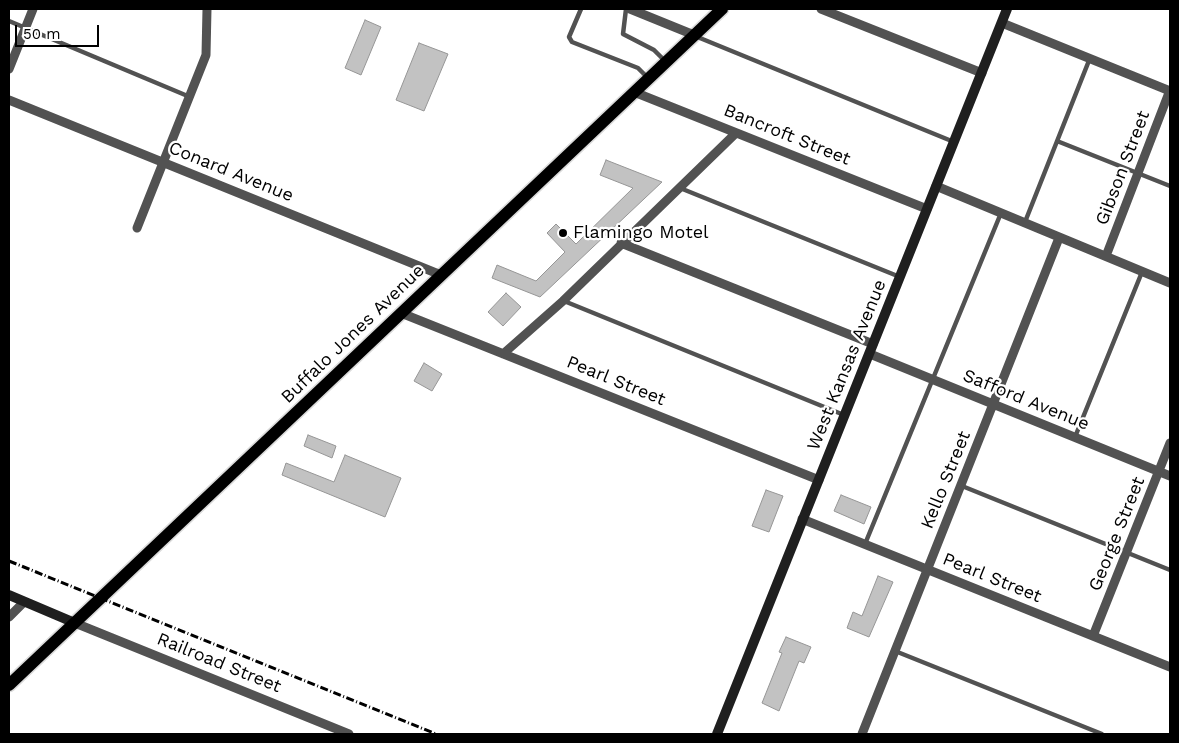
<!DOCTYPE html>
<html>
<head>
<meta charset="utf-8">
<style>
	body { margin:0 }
	#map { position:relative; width:1179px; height:743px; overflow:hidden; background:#fff; font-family:"Work Sans",sans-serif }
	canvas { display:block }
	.frame { position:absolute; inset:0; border:10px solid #000; pointer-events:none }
	.scale { position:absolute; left:15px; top:25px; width:84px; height:22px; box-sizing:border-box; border:2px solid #000; border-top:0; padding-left:6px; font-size:15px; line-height:18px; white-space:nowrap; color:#000; -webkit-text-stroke:4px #fff; paint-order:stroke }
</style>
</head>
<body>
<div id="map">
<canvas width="1179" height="743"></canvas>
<div class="frame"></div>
<div class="scale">50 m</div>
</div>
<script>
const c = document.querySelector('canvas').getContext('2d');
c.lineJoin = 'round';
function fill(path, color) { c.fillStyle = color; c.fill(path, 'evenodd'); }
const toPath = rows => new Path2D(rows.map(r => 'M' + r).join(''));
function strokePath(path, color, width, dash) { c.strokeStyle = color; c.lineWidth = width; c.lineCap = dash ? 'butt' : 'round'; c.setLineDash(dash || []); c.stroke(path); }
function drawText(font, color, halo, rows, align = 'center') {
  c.font = font + ' "Work Sans",sans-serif'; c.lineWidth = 4.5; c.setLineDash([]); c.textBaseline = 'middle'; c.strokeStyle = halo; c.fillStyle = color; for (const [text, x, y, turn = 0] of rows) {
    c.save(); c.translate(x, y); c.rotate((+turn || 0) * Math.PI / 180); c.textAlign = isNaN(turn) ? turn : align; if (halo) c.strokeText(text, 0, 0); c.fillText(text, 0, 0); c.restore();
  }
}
const building = toPath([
	[365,20,381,27,361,75,345,68,365,20],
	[419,43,448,54,424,111,396,100,419,43],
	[606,160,662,182,540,297,492,278,497,265,536,281,565,252,547,233,556,224,576,244,633,188,600,175,606,160],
	[506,293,521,307,503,326,488,312,506,293],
	[424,363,442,374,432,391,414,381,424,363],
	[308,435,336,446,332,458,304,446,308,435],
	[345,455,401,478,385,517,282,475,286,463,334,482,345,455],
	[766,490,783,496,769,532,752,526,766,490],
	[841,495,871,507,864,524,834,511,841,495],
	[878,576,893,582,869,637,847,628,853,612,862,616,878,576],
	[786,637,811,647,804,663,799,661,779,711,762,703,782,653,779,652,786,637]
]);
fill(building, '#c2c2c2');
strokePath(building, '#969696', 1);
const primary = toPath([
	[9,685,722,9]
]);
strokePath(primary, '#dbdbdb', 15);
strokePath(toPath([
	[581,9,569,37,572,42,638,68,648,78],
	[626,9,623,34,654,50,665,61],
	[9,21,190,97],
	[695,36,954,142],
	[1057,141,1170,186],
	[680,188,900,277],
	[1025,222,1090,58],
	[564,301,844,415],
	[1075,437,1142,272],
	[962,486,1170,570],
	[865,544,1001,213],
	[895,651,1102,734]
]), '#525252', 4.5);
strokePath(toPath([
	[630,9,694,35],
	[821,9,982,73],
	[1002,23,1170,91],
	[9,69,33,9],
	[634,92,927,209],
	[9,100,441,275],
	[936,186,1170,283],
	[137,228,206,55,207,9],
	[621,243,873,344],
	[1106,256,1170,90],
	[401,313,819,480],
	[503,354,563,301,736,133],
	[870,354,1170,476],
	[802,519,1170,667],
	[9,617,24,602],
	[75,623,349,734],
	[1093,636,1170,443],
	[862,734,1059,238]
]), '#525252', 9);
strokePath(toPath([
	[9,595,75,623],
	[717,734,1007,9]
]), '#1f1f1f', 10);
strokePath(primary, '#000', 12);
strokePath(toPath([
	[9,561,436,734]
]), '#000', 3, [8, 2.5, 1, 2.5]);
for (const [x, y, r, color] of [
	[563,233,5,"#000"]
]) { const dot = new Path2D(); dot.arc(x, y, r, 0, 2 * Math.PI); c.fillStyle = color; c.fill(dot); strokePath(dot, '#fff', 2); }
drawText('18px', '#000', '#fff', [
	["Bancroft Street",787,135,22],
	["Gibson Street",1123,168,-69],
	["Conard Avenue",231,172,22],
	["Buffalo Jones Avenue",353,334,-44],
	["West Kansas Avenue",847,365,-68],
	["Pearl Street",616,381,22],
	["Safford Avenue",1026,400,22],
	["Kello Street",946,480,-68],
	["George Street",1117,534,-68],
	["Pearl Street",992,578,22],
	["Railroad Street",219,663,22]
]);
drawText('18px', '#000', '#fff', [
	["Flamingo Motel",573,233]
], 'left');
</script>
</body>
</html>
